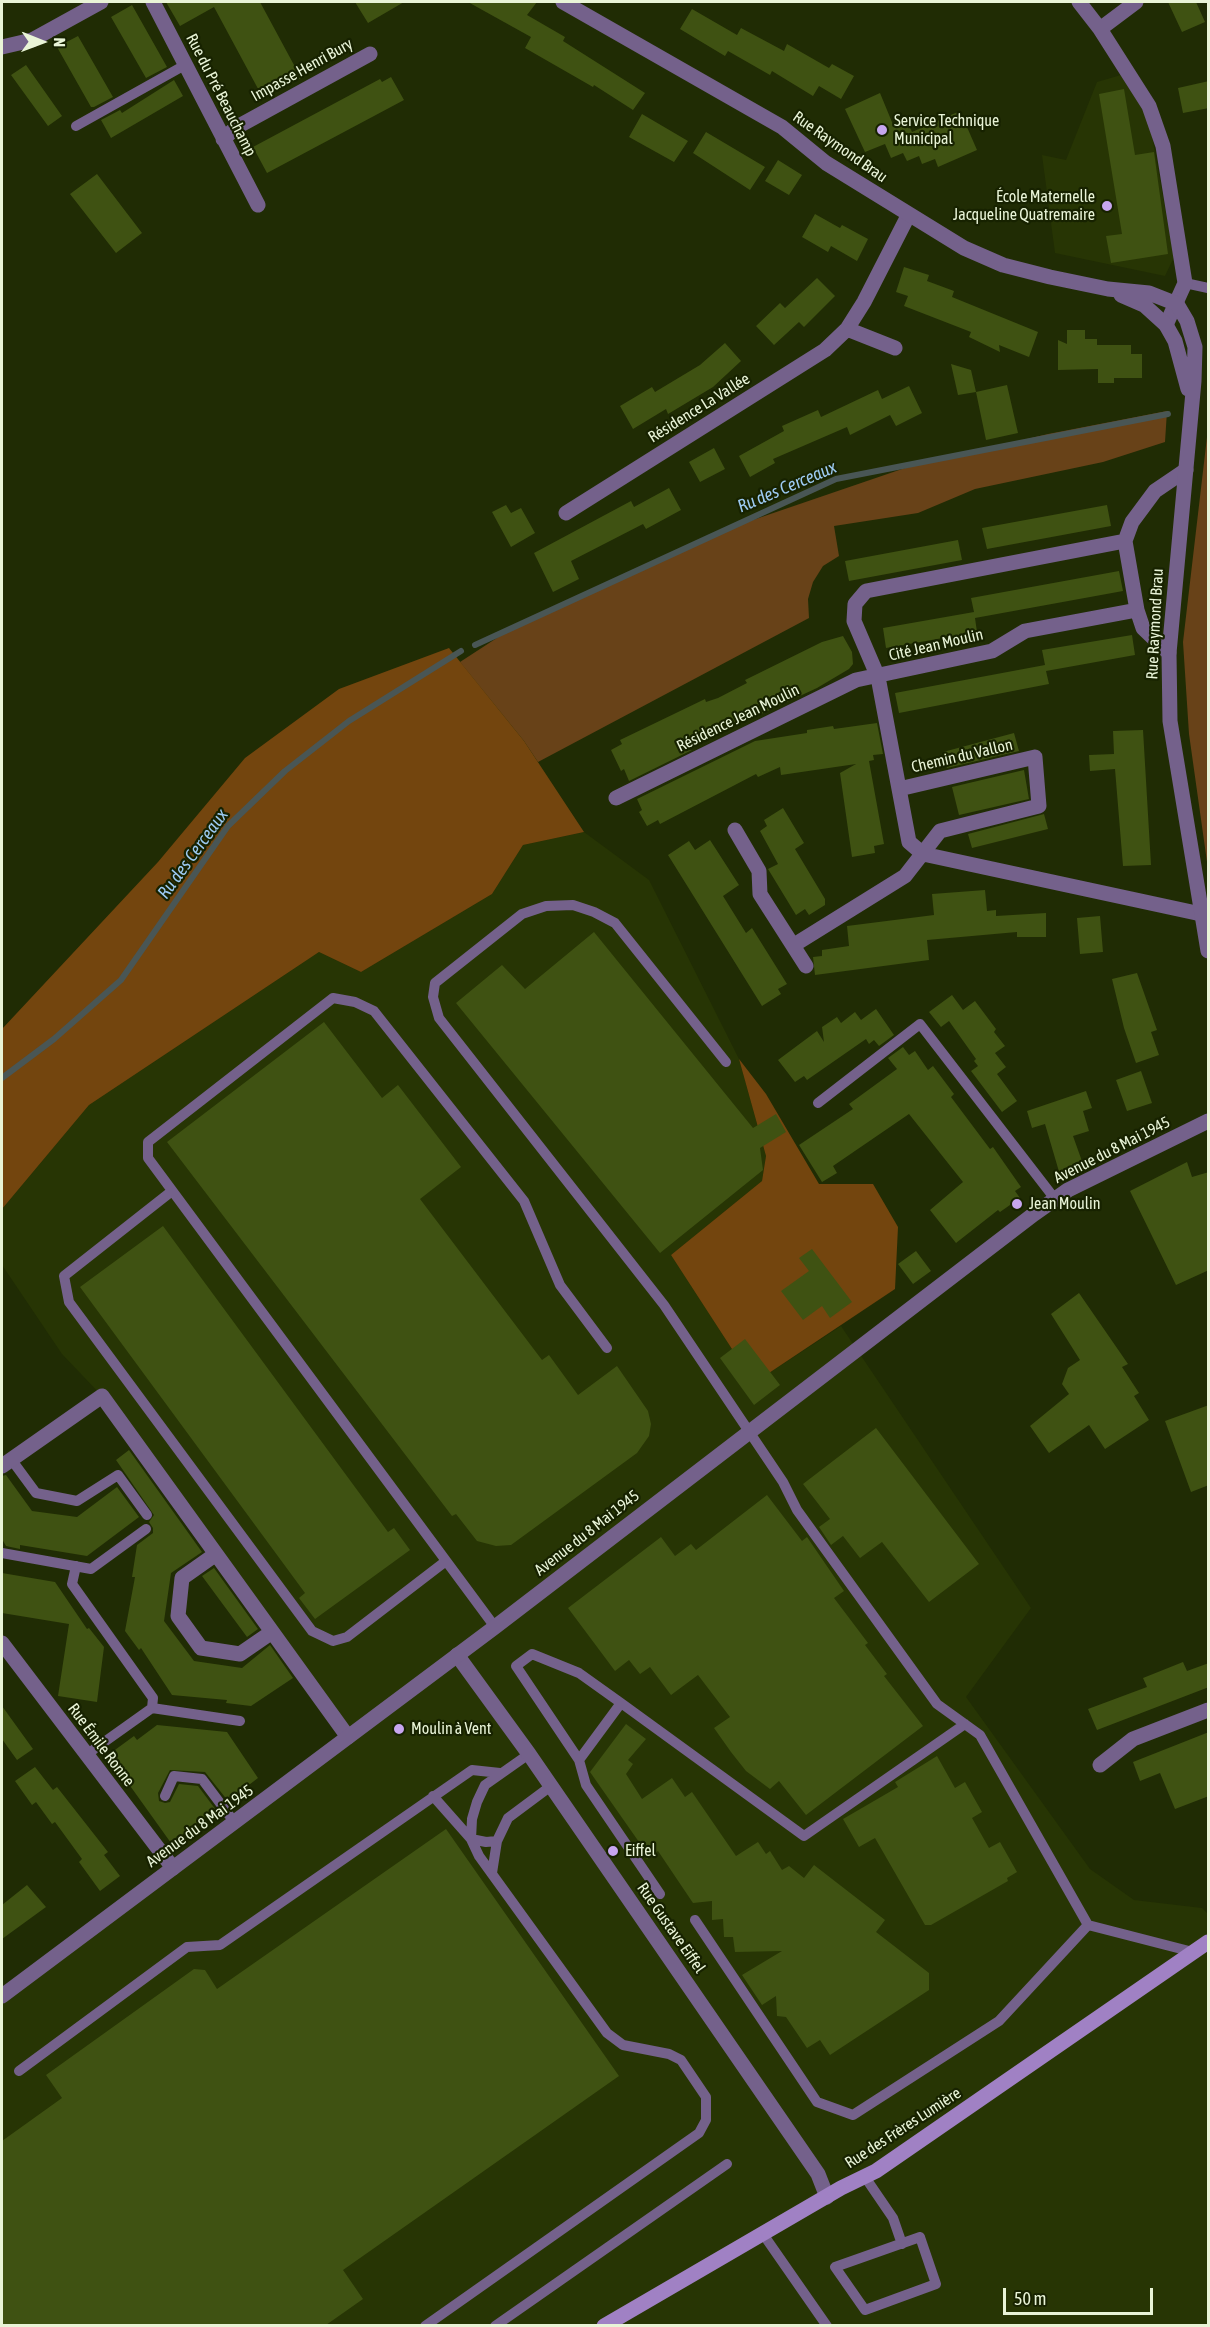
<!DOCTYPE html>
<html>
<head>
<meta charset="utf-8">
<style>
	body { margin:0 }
	#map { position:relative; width:1210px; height:2327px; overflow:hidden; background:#202c04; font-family:"Asap Condensed",sans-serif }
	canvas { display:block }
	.frame { position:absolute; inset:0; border:3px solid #e9f4d7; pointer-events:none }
	.north { position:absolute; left:12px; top:12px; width:60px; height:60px; -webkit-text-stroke:4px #172200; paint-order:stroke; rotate:91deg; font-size:16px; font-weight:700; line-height:24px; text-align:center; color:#e9f4d7 }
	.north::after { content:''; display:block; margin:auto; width:21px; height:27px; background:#e9f4d7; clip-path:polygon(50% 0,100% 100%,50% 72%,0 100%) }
	.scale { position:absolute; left:1003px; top:2288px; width:150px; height:27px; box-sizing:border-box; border:3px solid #e9f4d7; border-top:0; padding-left:8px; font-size:18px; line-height:21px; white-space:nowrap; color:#e9f4d7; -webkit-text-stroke:4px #172200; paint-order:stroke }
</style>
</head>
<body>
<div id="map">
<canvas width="1210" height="2327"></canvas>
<div class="frame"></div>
<div class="north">N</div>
<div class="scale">50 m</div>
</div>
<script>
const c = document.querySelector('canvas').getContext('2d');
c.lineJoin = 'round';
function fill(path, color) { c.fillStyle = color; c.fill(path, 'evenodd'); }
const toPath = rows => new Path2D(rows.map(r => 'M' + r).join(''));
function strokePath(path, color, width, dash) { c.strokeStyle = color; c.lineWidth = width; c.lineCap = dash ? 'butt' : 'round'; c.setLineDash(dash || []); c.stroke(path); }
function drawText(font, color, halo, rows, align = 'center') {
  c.font = font + ' "Asap Condensed",sans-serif'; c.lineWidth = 4.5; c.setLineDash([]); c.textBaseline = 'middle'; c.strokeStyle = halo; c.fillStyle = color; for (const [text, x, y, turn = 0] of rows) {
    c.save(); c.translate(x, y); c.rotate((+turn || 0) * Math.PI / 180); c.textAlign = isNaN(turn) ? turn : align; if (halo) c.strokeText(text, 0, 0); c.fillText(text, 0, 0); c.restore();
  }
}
fill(toPath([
	[1121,75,1149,120,1174,257,1165,276,1055,253,1042,155,1066,160,1097,82],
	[584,832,649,880,739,1059,766,1156,762,1181,671,1255,754,1383,841,1326,1031,1608,966,1697,1090,1869,1134,1900,1202,1908,1208,1914,1208,2325,2,2326,2,1996,348,1737,102,1396,62,1354,2,1265,2,1209,89,1105,319,952,361,972,492,894,523,845]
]), '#273504');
fill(toPath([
	[1167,411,1165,442,1103,462,975,489,918,513,834,526,839,556,823,566,813,582,808,599,809,618,538,762,524,741,460,662,523,621,709,535,905,468,1048,434],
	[1207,437,1208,437,1208,869,1189,734,1183,642]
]), '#684218');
fill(toPath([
	[449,648,524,741,584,832,523,845,492,894,361,972,319,952,89,1105,2,1209,2,1029,158,862,245,758,339,689],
	[739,1059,766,1094,819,1184,873,1184,898,1227,895,1289,754,1383,671,1255,762,1181,766,1156]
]), '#73450e');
strokePath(toPath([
	[475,645,836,479,1168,414],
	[2,1078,54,1039,121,980,228,826,285,771,349,721,461,651]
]), '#495655', 6);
fill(toPath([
	[166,2,260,2,301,78,263,98,214,7,180,26],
	[355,2,404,2,368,23],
	[468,2,537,2,527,15,565,37,563,41,645,93,633,110,594,85,593,87,525,48,531,37],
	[1168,2,1196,2,1205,22,1182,32],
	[132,5,167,67,146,78,111,17],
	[692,9,737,35,741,28,784,51,787,44,829,68,832,64,854,76,841,99,819,86,813,96,772,71,770,75,728,51,725,56,680,29],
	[78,36,113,97,94,107,91,107,57,47],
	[26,65,62,116,48,126,11,75],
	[391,77,404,100,267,173,253,147,380,79,382,82],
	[174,80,183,96,111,138,101,120,120,110,122,113],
	[1209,81,1209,108,1183,113,1178,88],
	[1124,89,1135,155,1154,152,1168,254,1111,263,1106,236,1122,234,1099,94],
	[880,93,894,127,907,121,912,132,960,111,977,150,938,167,935,159,922,164,919,156,907,161,903,153,891,158,885,144,865,152,845,109],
	[642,114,688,141,674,162,629,137],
	[706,132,765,167,750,190,693,153],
	[778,160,802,175,789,195,765,181],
	[97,174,142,233,116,253,70,194],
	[815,214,840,228,842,225,868,239,857,261,831,246,828,252,802,237],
	[904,267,929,275,927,281,954,291,952,297,1038,332,1029,357,999,345,1000,352,969,337,971,332,904,306,908,296,896,292],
	[817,278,835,296,804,327,799,322,774,345,756,326,780,303,785,308],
	[1067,330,1085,330,1085,339,1097,339,1097,345,1131,345,1131,354,1142,354,1142,378,1114,378,1114,383,1098,383,1098,369,1058,370,1058,340,1067,344],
	[725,343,741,361,713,387,668,414,666,409,633,429,620,406,652,387,655,392,700,365],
	[951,364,971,370,976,392,958,395],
	[1007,385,1018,433,986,440,976,392],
	[909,386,922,413,896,426,890,415,850,435,847,427,773,459,775,463,750,477,739,456,784,431,782,426,818,410,821,417,878,390,882,399],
	[714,448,725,469,700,482,689,462],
	[669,488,681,510,646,529,643,524,571,561,579,579,553,592,534,553,631,501,634,507],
	[506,505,511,513,521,508,535,533,511,547,492,512],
	[1107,505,1111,526,987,549,982,528],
	[958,540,962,560,849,581,845,561],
	[1119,571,1123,591,975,618,977,632,886,648,883,628,974,612,971,598],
	[1132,635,1135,655,1046,671,1049,684,899,713,895,693,1045,665,1042,650],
	[843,636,852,652,853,664,849,669,817,688,681,751,692,750,629,781,624,769,621,771,611,750,622,744,620,740,705,699,706,702,718,698,747,683,745,680,822,642],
	[877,723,883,754,873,755,874,760,869,761,884,844,874,846,875,853,852,857,840,773,856,764,781,775,780,767,758,777,756,774,660,824,658,820,647,826,639,812,642,810,637,799,755,741,807,733,807,730,833,726,834,729],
	[1143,730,1151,865,1123,866,1115,769,1090,771,1089,755,1114,754,1113,731],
	[1014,733,1019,751,947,768,943,752],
	[1024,770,1029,799,959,815,952,787],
	[783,808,804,843,795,849,825,899,825,905,809,915,805,909,796,915,768,869,778,864,760,831,767,826,764,820],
	[1044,814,1048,829,972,848,968,834],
	[710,840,739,885,723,896,746,933,752,928,787,984,778,989,781,994,762,1006,668,855,689,841,695,850],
	[985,890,987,911,996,910,996,916,1046,913,1046,937,1017,937,1017,932,927,940,929,960,815,975,813,957,822,956,822,950,849,946,847,926,934,915,932,894],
	[1100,916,1103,952,1080,954,1077,918],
	[594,932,753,1128,776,1114,786,1132,760,1148,763,1170,660,1253,456,1003,502,965,525,989],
	[1137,973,1157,1030,1151,1032,1159,1055,1136,1063,1124,1028,1112,979],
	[952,995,963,1010,975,1001,996,1029,994,1032,1005,1046,995,1053,1006,1067,997,1074,1017,1101,1002,1112,971,1071,978,1066,974,1061,976,1059,949,1021,941,1027,929,1012],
	[876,1009,894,1035,879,1046,874,1040,869,1044,866,1039,807,1080,804,1076,795,1082,778,1060,817,1031,824,1042,822,1027,837,1017,841,1023,855,1012,861,1020],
	[324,1022,382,1098,398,1085,461,1167,420,1199,542,1360,549,1355,578,1395,617,1366,648,1411,651,1424,649,1436,637,1453,511,1545,496,1546,477,1541,456,1514,452,1516,167,1142],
	[903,1047,909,1055,915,1051,928,1070,933,1066,954,1094,951,1097,990,1149,993,1147,1021,1187,1015,1191,1020,1198,1000,1212,998,1210,956,1243,930,1210,963,1182,909,1114,833,1166,837,1173,822,1182,799,1145,853,1109,849,1104,897,1069,888,1058],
	[1141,1071,1152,1103,1127,1111,1116,1080],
	[1086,1091,1092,1108,1083,1111,1089,1131,1073,1136,1083,1164,1060,1175,1045,1124,1032,1128,1027,1111],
	[1187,1162,1192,1177,1209,1172,1209,1270,1176,1285,1130,1191],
	[163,1226,388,1532,394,1528,410,1550,315,1619,299,1598,305,1593,80,1287],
	[812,1249,852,1302,830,1318,822,1306,803,1320,781,1291,809,1271,799,1258],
	[916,1251,931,1271,913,1284,898,1264],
	[1079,1293,1128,1364,1122,1367,1139,1393,1134,1396,1149,1420,1105,1449,1089,1425,1049,1453,1030,1426,1069,1394,1062,1384,1068,1368,1080,1360,1051,1314],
	[745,1339,780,1385,754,1405,720,1358],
	[1209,1405,1209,1485,1191,1492,1165,1421],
	[876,1428,979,1564,929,1602,882,1542,860,1558,843,1536,831,1545,819,1527,830,1519,803,1484],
	[129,1450,202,1552,171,1573,164,1621,194,1661,242,1668,270,1645,293,1678,251,1706,226,1703,227,1700,172,1695,141,1648,139,1650,125,1631,135,1577,132,1577,137,1545,153,1533,153,1528,149,1522,154,1515,116,1460],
	[6,1475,32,1511,77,1517,117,1487,139,1517,87,1556,20,1545,20,1549,6,1546,2,1539,2,1476],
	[767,1495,802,1541,807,1537,844,1591,834,1598,868,1643,865,1645,887,1674,884,1676,923,1726,806,1815,779,1781,770,1789,746,1771,731,1752,714,1728,730,1717,698,1675,671,1695,650,1667,640,1674,629,1660,615,1671,568,1608,661,1537,675,1556,691,1544,696,1550],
	[214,1568,258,1629,247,1637,202,1576],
	[2,1573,55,1582,87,1629,89,1628,104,1647,97,1702,58,1696,69,1624,2,1613],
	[1183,1662,1187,1671,1209,1663,1209,1687,1097,1730,1088,1709,1147,1687,1143,1678],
	[2,1706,33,1749,17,1760,2,1739],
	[626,1724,646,1739,628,1760,633,1764,626,1774,642,1799,672,1778,685,1797,692,1792,736,1856,758,1842,766,1854,770,1851,782,1870,789,1866,804,1878,814,1865,885,1920,876,1932,929,1973,929,1990,830,2055,820,2040,807,2048,786,2017,777,2016,776,1996,762,2005,742,1975,782,1951,735,1952,733,1937,724,1937,723,1919,712,1920,712,1901,693,1903,658,1851,647,1859,636,1844,639,1842,590,1772],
	[157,1725,227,1732,258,1778,228,1801,205,1772,170,1770,158,1793,159,1801,165,1803,170,1802,179,1784,198,1786,216,1810,171,1843,108,1755,134,1736,137,1740],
	[1209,1732,1209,1796,1175,1809,1160,1773,1140,1781,1133,1762],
	[937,1756,955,1788,965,1782,982,1812,972,1818,989,1848,1000,1842,1017,1872,1007,1878,1008,1881,931,1925,925,1925,875,1838,859,1847,843,1819,898,1787,895,1782],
	[35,1767,53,1790,57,1787,108,1852,104,1855,120,1876,100,1891,79,1862,82,1859,55,1822,52,1824,36,1802,32,1805,15,1781],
	[446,1829,619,2076,343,2270,363,2299,326,2325,2,2325,2,2141,62,2098,46,2075,194,1969,205,1970,217,1989],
	[27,1885,46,1907,2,1939,2,1905]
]), '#3f5212');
strokePath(toPath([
	[76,126,185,65],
	[1185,283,1208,288],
	[726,1062,615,923,594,912,573,905,546,906,522,914,435,983,433,997,439,1018,664,1305,783,1482,797,1510,937,1704,980,1735,1088,1925,1193,1952],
	[818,1103,920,1024,1055,1199],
	[172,1191,64,1276,69,1302,312,1631,333,1641,347,1637,446,1561],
	[11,1459,36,1493,77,1501,118,1475,147,1515],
	[2,1553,91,1569,146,1529],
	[76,1566,72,1584,153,1698,152,1708],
	[495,1627,148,1158,148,1142,333,998,355,1002,374,1011,524,1201,560,1285,607,1348],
	[621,1703,579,1760,516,1666,532,1654,579,1673,621,1703,804,1836,965,1724],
	[86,1755,152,1708,240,1721],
	[579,1760,586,1785,660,1894],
	[165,1796,174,1776,202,1779,235,1823],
	[433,1796,471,1839,486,1842,497,1841],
	[492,1873,497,1841,508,1818,551,1786],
	[695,1920,817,2102,853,2115,999,2021,1088,1925],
	[19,2071,187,1947,220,1945,472,1770,500,1773],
	[865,2177,893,2218,902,2244],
	[763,2234,827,2326],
	[920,2237,936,2284,865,2310,835,2267,920,2237],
	[425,2326,699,2133,706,2120,706,2097,681,2060,669,2054,623,2045,607,2033,479,1856,471,1839,472,1819,477,1802,485,1785,529,1754],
	[495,2326,727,2164]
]), '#74618b', 10);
strokePath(toPath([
	[153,2,258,205],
	[1079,2,1100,29,1149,106,1163,146,1185,283,1166,325],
	[1100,29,1136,2],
	[223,139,237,127,370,54],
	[847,329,895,348],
	[566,513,825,350,847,329,864,302,908,216],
	[1125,541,866,591,855,604,854,621,878,677,909,842,923,854,1201,914],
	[1169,653,1143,628,1137,610,1125,541,1132,522,1155,491,1186,470],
	[616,798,856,680,992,651,1025,631,1137,610],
	[735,830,759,871,760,894,806,966],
	[794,945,905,876,940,831,1039,806,1035,757,899,789],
	[2,1466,102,1396,348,1737],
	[216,1554,182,1578,178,1616,201,1648,240,1654,272,1632],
	[2,1643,173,1868],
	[457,1655,529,1754,818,2174,827,2197],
	[1100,1765,1133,1739,1208,1710]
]), '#74618b', 15);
strokePath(toPath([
	[563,2,782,127,826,163,964,248,1003,265,1050,277,1108,289,1149,293,1177,304,1187,321,1195,347,1194,381,1169,653,1170,721,1208,951],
	[2,47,32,40,101,2],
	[1121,295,1144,305,1166,325,1175,341,1188,389],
	[2,1996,495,1627,1034,1214,1068,1190,1208,1121]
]), '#74618b', 15);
strokePath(toPath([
	[604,2326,841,2188,876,2171,1208,1942]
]), '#a081c4', 15);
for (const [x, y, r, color] of [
	[882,130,6,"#c7a6ef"],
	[1107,206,6,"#c7a6ef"],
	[1017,1204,6,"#c7a6ef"],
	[399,1729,6,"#c7a6ef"],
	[613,1851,6,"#c7a6ef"]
]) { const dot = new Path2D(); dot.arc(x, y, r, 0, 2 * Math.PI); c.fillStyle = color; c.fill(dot); strokePath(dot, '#172200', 2); }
drawText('16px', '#e9f4d7', '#172200', [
	["Impasse Henri Bury",302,70,-29],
	["Rue du Pré Beauchamp",221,95,63],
	["Rue Raymond Brau",840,147,35],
	["Résidence La Vallée",699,408,-32],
	["Rue Raymond Brau",1155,624,-87],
	["Cité Jean Moulin",936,645,-13],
	["Résidence Jean Moulin",738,718,-26],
	["Chemin du Vallon",962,756,-13],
	["Avenue du 8 Mai 1945",1112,1150,-27],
	["Avenue du 8 Mai 1945",587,1533,-38],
	["Rue Émile Ronne",101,1745,53],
	["Avenue du 8 Mai 1945",200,1826,-36],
	["Rue Gustave Eiffel",671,1928,55],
	["Rue des Frères Lumière",903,2128,-33]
]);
drawText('16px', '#e9f4d7', '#172200', [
	["Service Technique",894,121],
	["Municipal",894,139],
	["École Maternelle",1095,197,"right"],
	["Jacqueline Quatremaire",1095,215,"right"],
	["Jean Moulin",1029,1204],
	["Moulin à Vent",411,1729],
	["Eiffel",625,1851]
], 'left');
drawText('italic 18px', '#9dcaf1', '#172200', [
	["Ru des Cerceaux",787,487,-23],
	["Ru des Cerceaux",193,854,-54]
]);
</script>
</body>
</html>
